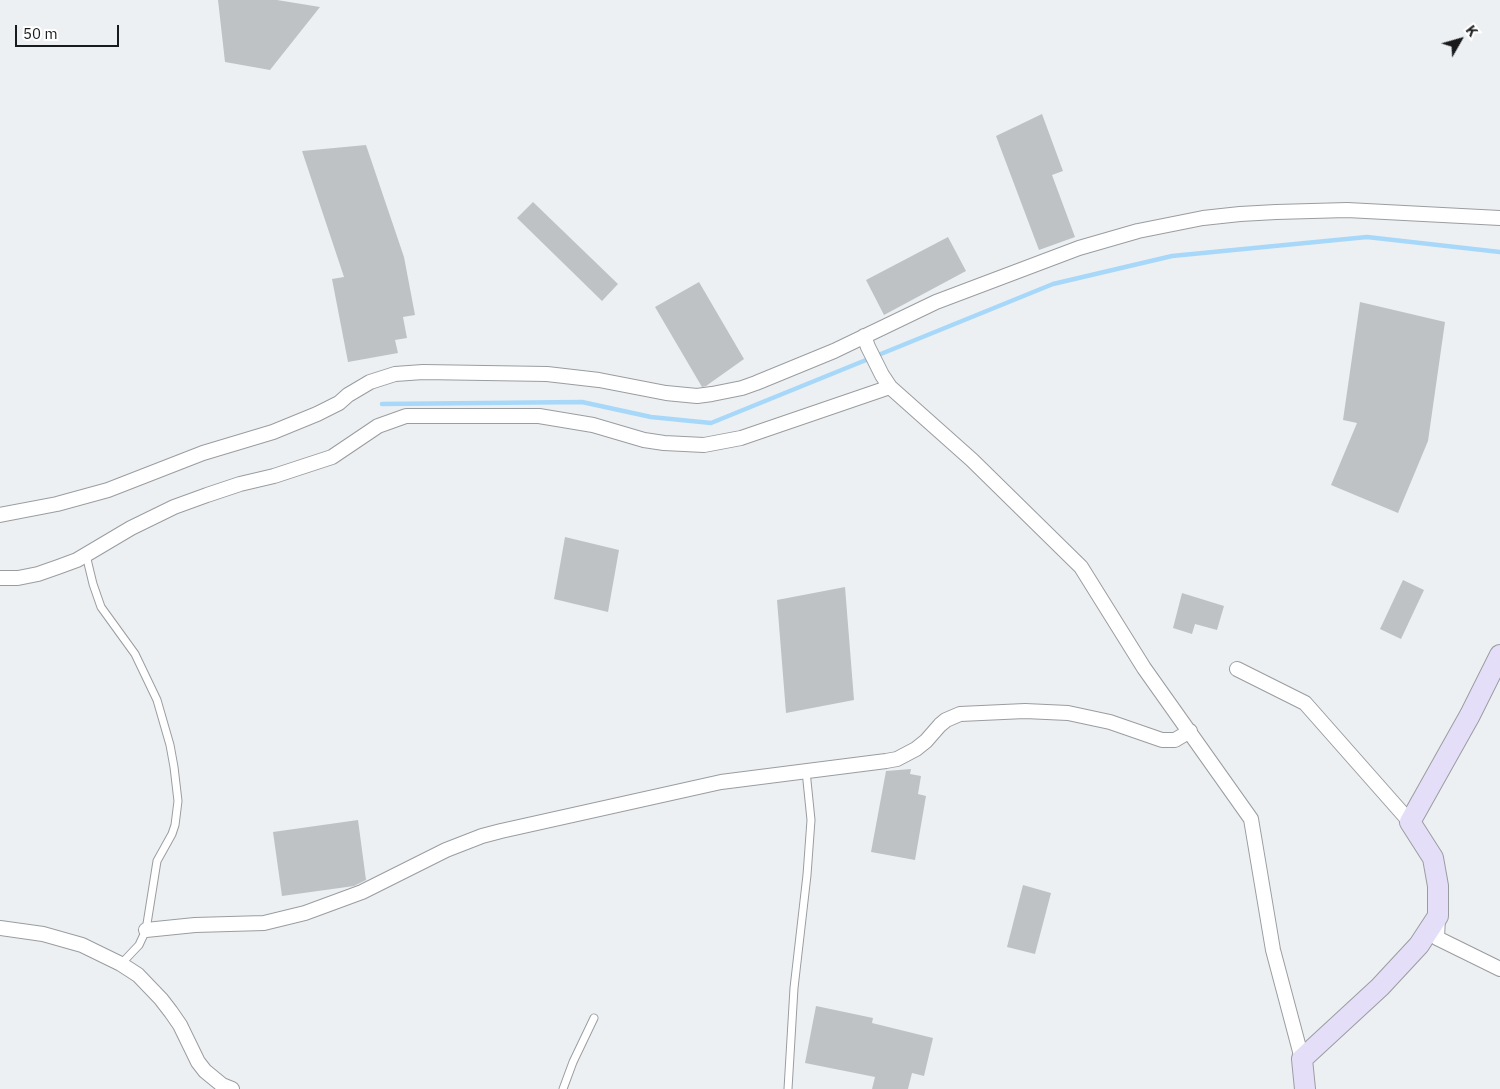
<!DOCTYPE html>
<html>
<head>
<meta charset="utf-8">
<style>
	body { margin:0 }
	#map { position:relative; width:1500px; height:1089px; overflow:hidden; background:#edf0f3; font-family:"IBM Plex Sans",sans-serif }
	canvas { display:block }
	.north { position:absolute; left:1435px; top:15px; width:50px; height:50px; -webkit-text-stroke:4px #fff; paint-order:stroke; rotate:52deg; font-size:14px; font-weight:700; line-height:20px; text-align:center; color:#191a1b }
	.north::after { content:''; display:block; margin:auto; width:18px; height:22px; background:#191a1b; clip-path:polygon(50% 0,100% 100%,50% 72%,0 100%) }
	.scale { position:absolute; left:15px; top:25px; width:104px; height:22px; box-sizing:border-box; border:2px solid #191a1b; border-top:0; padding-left:6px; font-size:15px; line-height:18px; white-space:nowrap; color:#191a1b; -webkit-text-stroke:4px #fff; paint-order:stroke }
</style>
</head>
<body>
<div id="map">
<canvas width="1500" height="1089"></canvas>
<div class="north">K</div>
<div class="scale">50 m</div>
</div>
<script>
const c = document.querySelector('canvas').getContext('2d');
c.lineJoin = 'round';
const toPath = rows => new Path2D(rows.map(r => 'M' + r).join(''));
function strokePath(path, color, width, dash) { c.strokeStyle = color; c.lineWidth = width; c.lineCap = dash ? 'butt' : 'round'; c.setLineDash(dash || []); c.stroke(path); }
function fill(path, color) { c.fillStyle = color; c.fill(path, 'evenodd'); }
strokePath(toPath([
	[382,404,582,402,651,417,711,423,1053,284,1172,256,1367,237,1500,252]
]), '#a7d8f9', 4.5);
fill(toPath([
	[218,0,277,0,320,7,270,70,225,62],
	[1042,114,1063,171,1052,175,1075,237,1039,250,996,136],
	[366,145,404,257,415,315,403,317,407,338,395,340,398,353,348,362,332,279,344,277,302,151],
	[533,202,618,284,602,301,517,218],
	[948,237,966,271,884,315,866,280],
	[699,282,744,359,706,386,702,387,655,307],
	[1360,302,1445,322,1428,441,1398,513,1331,485,1357,423,1343,420],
	[565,537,619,550,608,612,554,599],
	[1403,580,1424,590,1401,639,1380,629],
	[845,587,854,700,786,713,777,600],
	[1182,593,1224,606,1217,630,1195,624,1192,634,1173,628],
	[911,769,910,774,921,776,918,794,926,796,915,860,871,852,886,771],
	[358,820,366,880,354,886,282,896,273,832],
	[1023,885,1051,893,1035,954,1007,947],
	[816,1006,873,1018,872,1023,933,1038,924,1076,912,1073,908,1089,872,1089,875,1077,805,1063]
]), '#bfc2c4');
const lane = toPath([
	[86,555,93,584,101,607,135,654,157,700,170,745,174,767,178,801,175,825,172,834,157,861,146,930,139,945,121,964],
	[563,1089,573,1062,594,1018],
	[788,1089,794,988,807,875,811,820,806,771]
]);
const street = toPath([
	[864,336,868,347,882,375,890,387,972,460,1081,567,1144,668,1251,819,1273,950,1302,1059],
	[0,515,57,504,108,490,203,453,273,432,317,414,339,403,348,395,370,382,395,374,423,372,547,374,599,380,666,393,697,396,712,394,742,388,756,383,834,351,936,302,1079,248,1138,231,1203,218,1240,214,1276,212,1347,210,1500,218],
	[0,578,18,578,38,574,58,567,77,560,131,528,174,507,207,495,240,484,274,476,332,457,378,426,406,416,539,416,593,425,644,440,664,443,704,445,741,438,890,387],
	[1237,669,1305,703,1410,822],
	[1438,917,1437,938,1500,969],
	[0,928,43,934,82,945,121,964,138,975,161,999,171,1012,180,1025,198,1062,205,1071,222,1085,232,1089],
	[146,930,195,925,264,923,305,913,362,892,446,850,482,836,501,831,721,782,886,761,897,759,916,749,926,741,940,725,946,720,960,714,1025,711,1068,713,1110,722,1162,740,1175,740,1190,731]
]);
const secondary = toPath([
	[1305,1089,1302,1059,1380,987,1419,945,1438,916,1438,886,1433,858,1410,822,1470,715,1500,655]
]);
strokePath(lane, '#9a9d9f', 9);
strokePath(street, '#9a9d9f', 16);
strokePath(secondary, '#9a9d9f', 22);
strokePath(lane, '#fff', 7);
strokePath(street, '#fff', 14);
strokePath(secondary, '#e4def9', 20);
</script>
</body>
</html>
